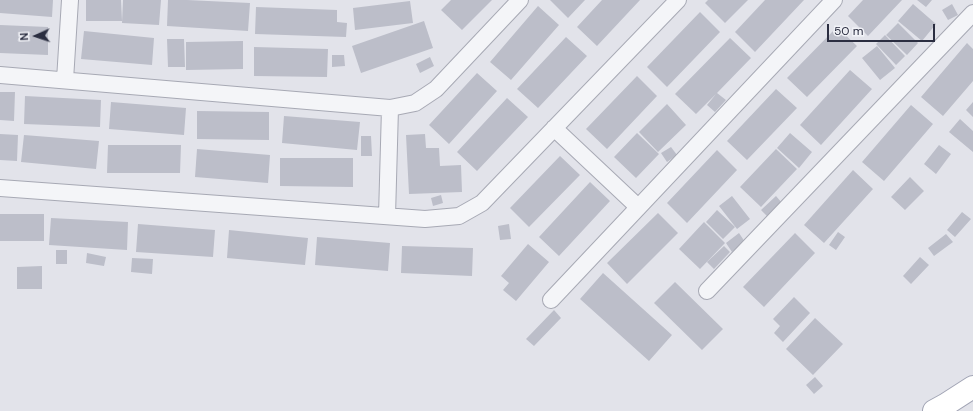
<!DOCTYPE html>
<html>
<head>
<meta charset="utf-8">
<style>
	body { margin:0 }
	#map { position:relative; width:973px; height:411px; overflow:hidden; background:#e2e3ea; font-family:"DM Sans",sans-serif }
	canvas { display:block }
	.north { position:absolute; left:16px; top:16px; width:40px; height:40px; -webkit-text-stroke:3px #f1f2f7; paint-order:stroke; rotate:267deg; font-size:11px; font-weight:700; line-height:16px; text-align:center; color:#2b2e41 }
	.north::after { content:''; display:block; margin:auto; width:14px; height:18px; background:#2b2e41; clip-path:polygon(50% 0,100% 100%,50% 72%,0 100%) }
	.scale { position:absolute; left:827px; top:24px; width:108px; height:18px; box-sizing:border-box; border:2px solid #2b2e41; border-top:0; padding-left:5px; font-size:12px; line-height:14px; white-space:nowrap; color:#2b2e41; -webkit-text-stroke:3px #f1f2f7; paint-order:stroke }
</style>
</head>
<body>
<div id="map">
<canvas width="973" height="411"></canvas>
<div class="north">N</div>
<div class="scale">50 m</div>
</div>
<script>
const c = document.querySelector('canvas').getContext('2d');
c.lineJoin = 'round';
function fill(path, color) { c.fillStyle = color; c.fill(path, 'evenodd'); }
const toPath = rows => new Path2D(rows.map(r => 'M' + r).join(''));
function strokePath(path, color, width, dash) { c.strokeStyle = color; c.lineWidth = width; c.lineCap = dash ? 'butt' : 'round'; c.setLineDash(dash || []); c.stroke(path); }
fill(toPath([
	[0,0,53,0,52,17,0,13],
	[86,0,121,0,122,21,86,21],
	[123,0,161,0,159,25,122,23],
	[168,0,187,0,250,3,248,31,167,26],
	[451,0,492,0,462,30,441,10],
	[550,0,585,0,568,18],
	[602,0,640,0,597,46,577,27],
	[708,0,748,0,725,23,705,3],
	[765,0,804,0,755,52,735,32],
	[863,0,902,0,868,36,848,16],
	[917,0,932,0,926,7],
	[410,1,413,23,355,30,353,8],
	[913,4,936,24,922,41,898,21],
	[952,4,958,15,948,20,942,10],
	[538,6,559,25,511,80,490,62],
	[256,7,337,10,337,22,347,23,346,37,255,34],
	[700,12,720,32,667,87,647,67],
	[424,21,433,48,361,73,352,46],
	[898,23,918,43,907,55,886,35],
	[0,25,48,27,48,55,0,53],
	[837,27,857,46,807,97,787,78],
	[84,31,154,38,152,65,81,59],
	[885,35,905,56,896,65,876,44],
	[566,37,587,56,538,108,517,89],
	[730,38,751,58,717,93,726,100,715,112,707,105,716,94,696,114,675,94],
	[167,39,184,39,185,67,168,67],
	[243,41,243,69,186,70,186,42],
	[967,43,973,49,973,81,943,116,921,97],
	[877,46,895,68,880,80,862,58],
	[254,47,328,49,327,77,254,76],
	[332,55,344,55,345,66,332,67],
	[430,57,434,66,420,73,416,64],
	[850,70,872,89,821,145,800,125],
	[477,73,497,91,449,144,429,125],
	[637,76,657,96,607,149,586,129],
	[776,89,797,108,747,160,727,141],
	[0,92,15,92,14,121,0,120],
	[25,96,101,100,100,127,24,124],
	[507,98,528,117,477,171,457,152],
	[111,102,186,108,184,135,109,129],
	[973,102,973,117,966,110],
	[667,104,686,125,658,152,639,132],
	[911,105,933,124,884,181,862,162],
	[197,111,269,112,269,140,197,139],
	[284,116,360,122,357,150,282,143],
	[960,119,973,131,973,152,949,132],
	[637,133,659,154,636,178,614,157],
	[790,133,812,152,799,168,777,148],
	[0,134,18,135,17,161,0,160],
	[425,134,426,148,439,148,440,166,461,165,462,192,409,194,406,135],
	[24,135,99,141,96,169,21,162],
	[361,136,371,136,372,156,361,156],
	[108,145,181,145,180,173,107,173],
	[939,145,951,154,936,174,924,164],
	[671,147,677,155,667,162,661,153],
	[197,149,270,155,268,183,195,177],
	[776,149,797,169,761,207,740,187],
	[717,150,737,170,687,223,667,203],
	[560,156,580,175,529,227,510,208],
	[280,158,353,158,353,187,280,186],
	[853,170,873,189,824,243,804,225],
	[910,177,924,191,905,210,891,197],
	[590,182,610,201,559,256,539,237],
	[441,195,443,203,433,206,431,198],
	[732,196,750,219,737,229,719,206],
	[776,196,782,203,768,217,761,210],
	[717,210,735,227,723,239,706,222],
	[962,212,971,219,955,237,947,230],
	[658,213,678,233,627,284,607,263],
	[0,214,44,214,44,241,0,241],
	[51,218,128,222,127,250,49,245],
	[704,222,725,243,700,269,679,249],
	[138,224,215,230,213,257,136,252],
	[509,224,511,239,500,240,498,226],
	[229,230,308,238,305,265,227,258],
	[838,232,845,237,836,250,829,245],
	[739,233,745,242,732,252,726,243],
	[795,233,815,253,764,307,743,287],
	[946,234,953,242,934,256,928,248],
	[317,237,390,243,388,271,315,265],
	[528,244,549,262,516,301,503,290,509,283,501,276],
	[402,246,473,248,472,276,401,273],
	[724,246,730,252,714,269,707,262],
	[56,250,67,250,67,264,56,264],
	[87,253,106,257,104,266,86,263],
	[920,257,929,265,911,284,903,276],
	[132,258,153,259,152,274,131,272],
	[42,266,42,289,17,289,17,267],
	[603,273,672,335,649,361,580,299],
	[675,282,723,329,702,350,654,303],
	[794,297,810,313,783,342,774,333,780,326,773,319],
	[554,310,561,318,534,346,526,339],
	[815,318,843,344,813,375,786,349],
	[815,377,823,386,814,394,806,385]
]), '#bcbec9');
const minor = toPath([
	[0,75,390,108],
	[65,80,70,0],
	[554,128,638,207],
	[0,188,425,219,459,216,482,203,678,0],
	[387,216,390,108,415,103,436,89,520,0],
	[707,291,973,13],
	[551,300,834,0]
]);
const primary = toPath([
	[934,411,945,405,973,387]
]);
strokePath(minor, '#a7a9b4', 18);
strokePath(primary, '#a2a5b5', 24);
strokePath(minor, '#f4f5f8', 16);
strokePath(primary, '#fff', 22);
</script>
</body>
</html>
